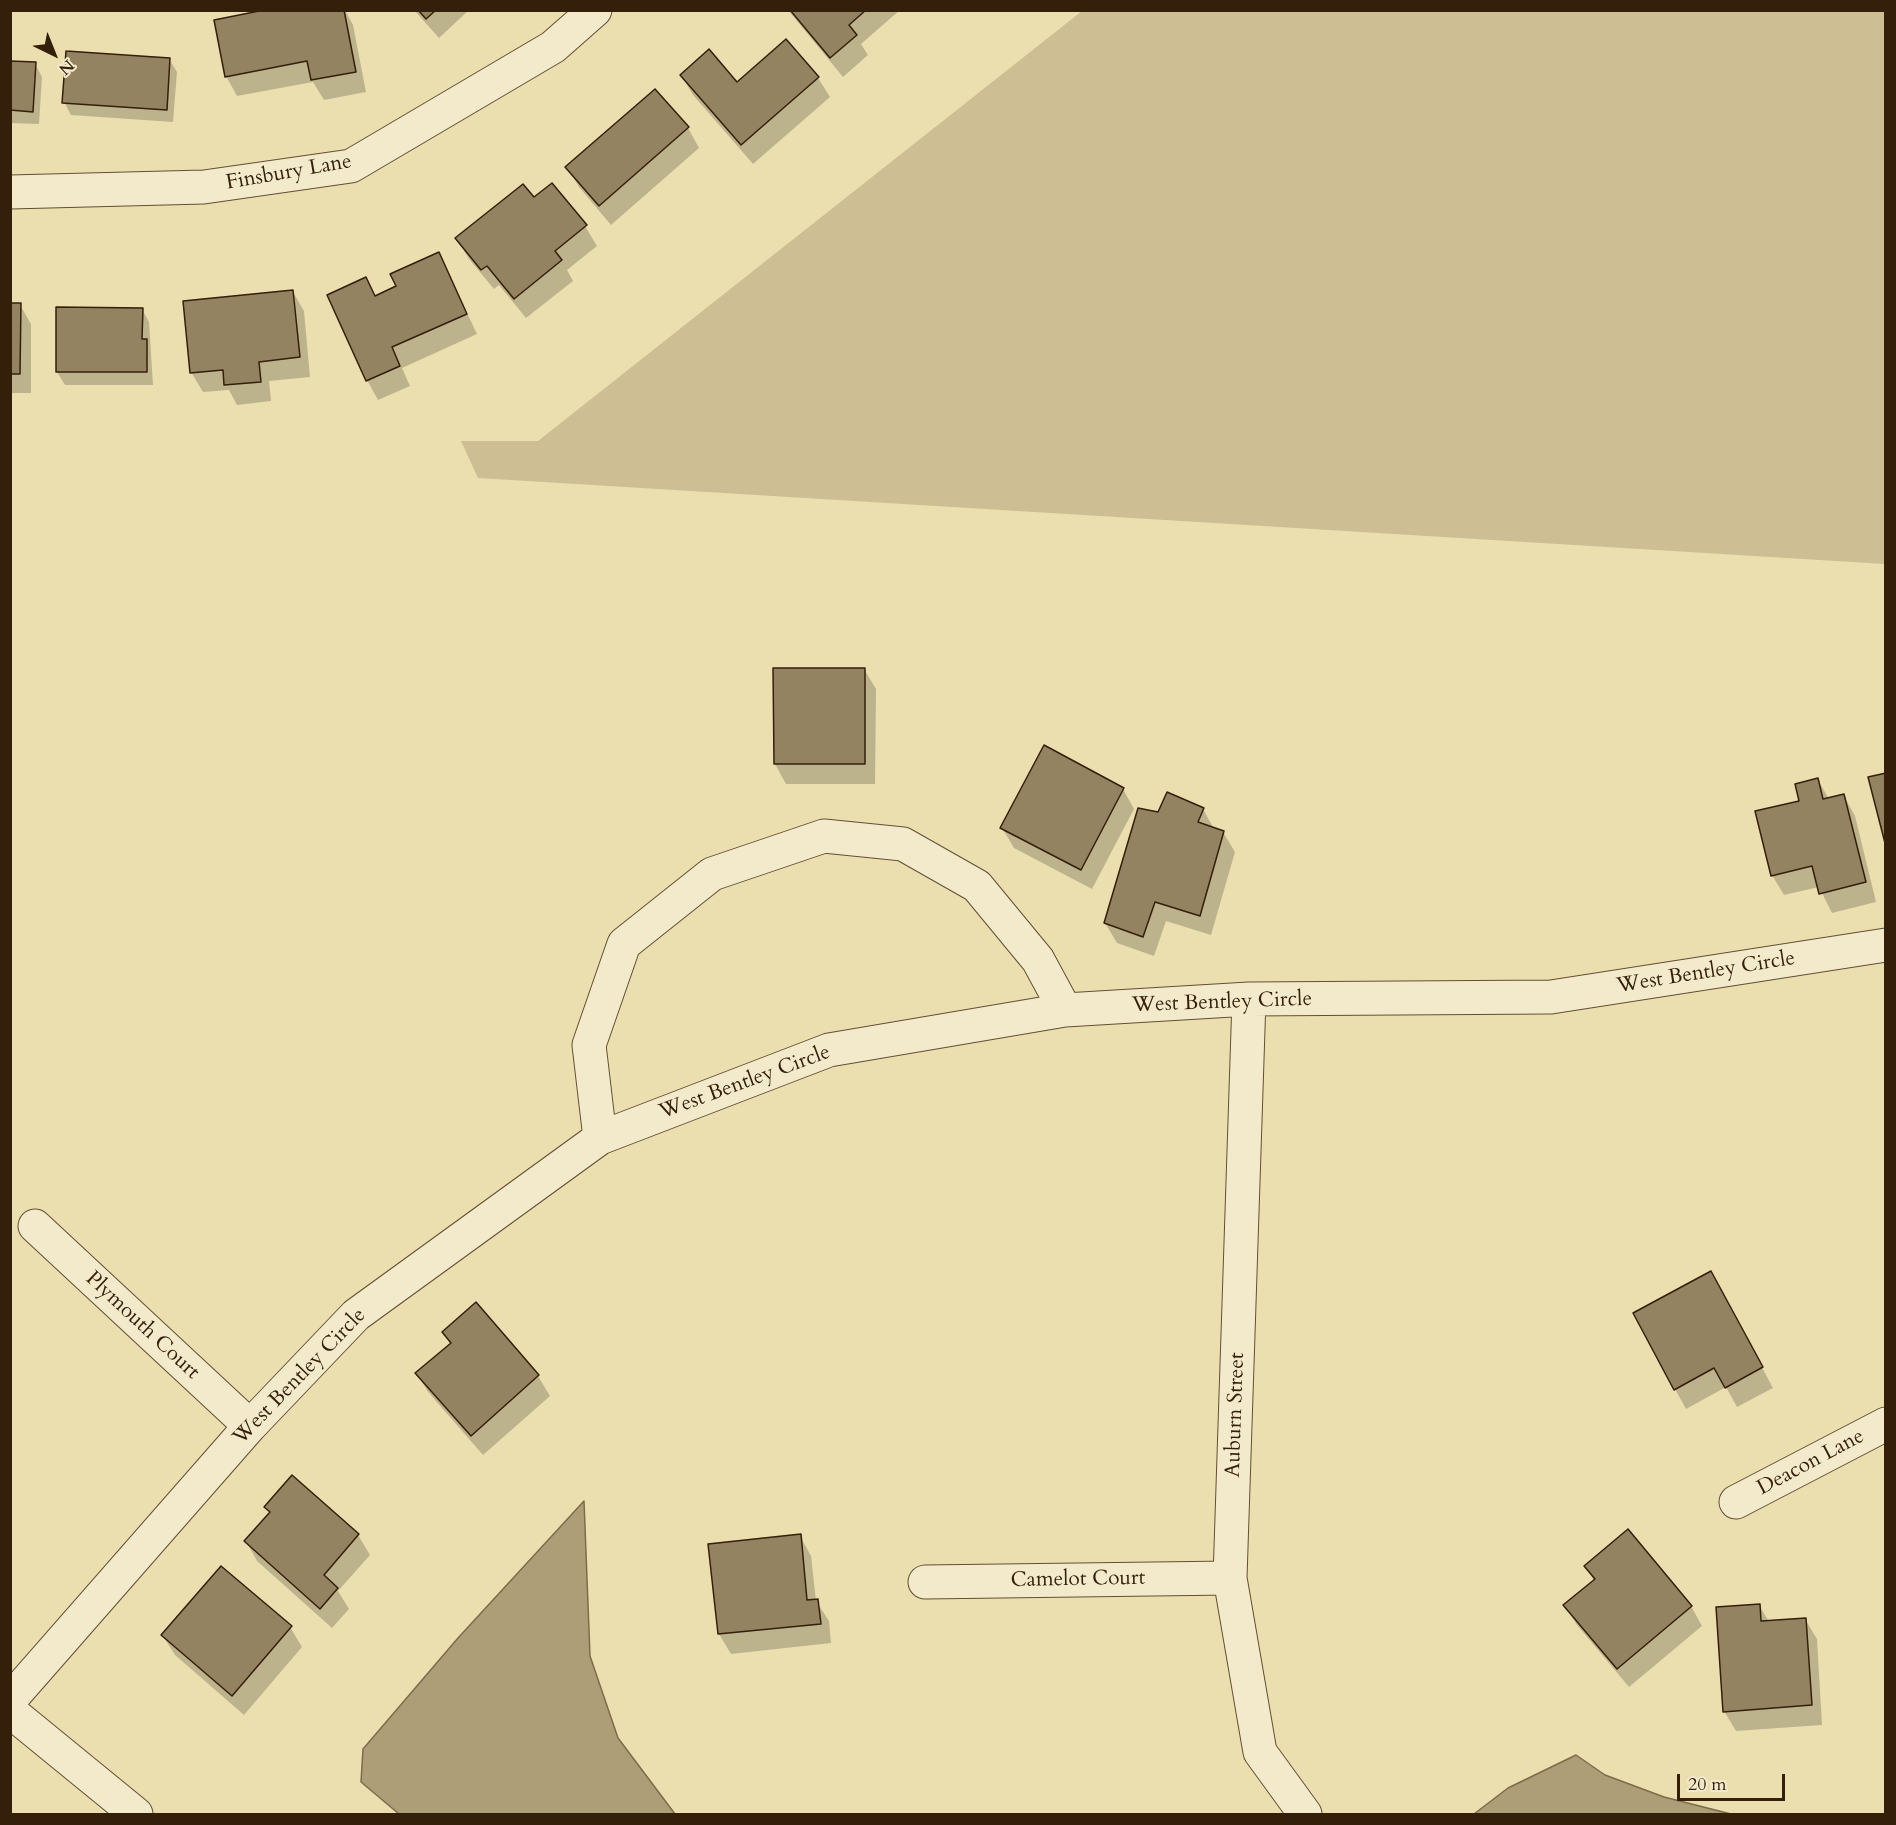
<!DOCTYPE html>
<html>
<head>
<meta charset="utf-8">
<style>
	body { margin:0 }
	#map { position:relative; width:1896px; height:1825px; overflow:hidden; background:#ecdfaf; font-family:Cardo,serif }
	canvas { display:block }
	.frame { position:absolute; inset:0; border:12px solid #341f0b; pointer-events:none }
	.north { position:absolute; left:24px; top:24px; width:60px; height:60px; -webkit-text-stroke:4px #f3eacb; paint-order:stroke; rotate:137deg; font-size:16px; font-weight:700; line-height:24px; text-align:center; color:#341f0b }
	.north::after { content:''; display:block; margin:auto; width:21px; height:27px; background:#341f0b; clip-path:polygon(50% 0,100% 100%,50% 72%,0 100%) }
	.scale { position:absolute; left:1677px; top:1774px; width:108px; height:27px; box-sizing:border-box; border:3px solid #341f0b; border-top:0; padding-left:8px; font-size:18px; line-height:21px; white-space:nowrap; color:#341f0b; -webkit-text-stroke:4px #f3eacb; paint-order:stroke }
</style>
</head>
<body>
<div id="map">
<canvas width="1896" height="1825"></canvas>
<div class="frame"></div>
<div class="north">N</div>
<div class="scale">20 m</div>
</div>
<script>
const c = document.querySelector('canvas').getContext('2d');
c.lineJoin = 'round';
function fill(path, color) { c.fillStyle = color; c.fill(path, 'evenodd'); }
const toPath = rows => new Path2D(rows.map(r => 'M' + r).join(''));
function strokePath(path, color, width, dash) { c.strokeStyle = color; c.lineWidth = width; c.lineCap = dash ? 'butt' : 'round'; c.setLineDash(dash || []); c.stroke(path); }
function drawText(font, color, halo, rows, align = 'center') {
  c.font = font + ' Cardo,serif'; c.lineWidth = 4.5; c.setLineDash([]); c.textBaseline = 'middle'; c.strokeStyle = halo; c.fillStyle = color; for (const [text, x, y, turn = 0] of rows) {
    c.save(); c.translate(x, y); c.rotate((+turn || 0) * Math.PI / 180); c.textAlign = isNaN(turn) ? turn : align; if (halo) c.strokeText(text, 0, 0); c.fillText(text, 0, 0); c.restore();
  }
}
fill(toPath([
	[1082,11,1885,11,1885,564,478,478,461,441,538,441]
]), '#cdbe93');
const water = toPath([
	[584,1501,590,1656,618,1738,675,1814,399,1814,361,1782,363,1749,458,1638,584,1501],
	[1576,1755,1605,1775,1664,1797,1731,1814,1474,1814,1508,1788,1576,1755]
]);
fill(water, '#ad9e77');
strokePath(water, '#7d6b4c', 1.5);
fill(toPath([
	[272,10,345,10,353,25,366,92,324,100,313,82,237,96,226,76],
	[414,10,469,10,439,38],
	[788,10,900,10,861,44,868,55,843,77],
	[169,59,177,72,173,122,71,115,64,102],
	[10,63,35,64,42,77,39,124,10,123],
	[681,75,737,84,818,78,830,97,753,164,693,95],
	[655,91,688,128,699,148,611,225,579,187,567,167],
	[534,199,585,226,597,246,567,270,573,281,526,318,499,285,494,289,469,259,457,239],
	[439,254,477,334,402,368,410,386,378,400,367,380,366,279,376,297,398,286],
	[293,292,304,311,310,377,269,381,271,401,237,405,229,390,203,392,191,372],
	[10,305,20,305,31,324,31,393,10,393],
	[142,309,149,322,153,385,65,385,57,372],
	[864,669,876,689,875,784,786,784,775,764,775,670],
	[1818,780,1829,799,1844,796,1855,816,1876,902,1832,913,1819,887,1784,895,1772,875,1800,802],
	[1123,789,1134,809,1092,889,1014,848,1002,828],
	[1203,809,1214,829,1223,832,1235,852,1211,935,1166,921,1154,956,1117,943,1105,923,1159,813],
	[1722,1293,1773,1388,1737,1407,1726,1387,1686,1409,1675,1389],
	[475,1305,538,1376,550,1396,483,1455,429,1393,417,1374,451,1345,444,1333],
	[266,1507,358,1535,370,1555,338,1591,349,1609,332,1628,257,1561,246,1541,270,1515],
	[800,1536,811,1556,816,1601,829,1621,831,1643,731,1654,719,1634,710,1546],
	[1586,1566,1691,1606,1702,1626,1629,1687,1577,1625,1565,1605,1594,1581],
	[1759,1605,1769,1622,1805,1619,1817,1639,1822,1725,1736,1731,1724,1711],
	[290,1627,302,1647,244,1715,175,1655,163,1636]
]), '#0003');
const building = toPath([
	[264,10,344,10,356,72,311,80,307,61,225,77,214,20,264,10],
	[418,10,436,10,426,19,418,10],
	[790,10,866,10,849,25,857,35,830,58,790,10],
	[786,39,819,77,741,145,680,75,709,49,737,82,786,39],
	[66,51,170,58,167,110,62,103,66,51],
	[10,61,36,62,33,112,10,110,10,61],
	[655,89,689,127,599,206,565,167,655,89],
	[552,183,587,225,555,251,562,260,514,299,487,266,481,270,455,238,523,184,534,197,552,183],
	[439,252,467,314,392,347,400,366,366,381,327,295,366,277,375,296,396,286,390,274,439,252],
	[293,290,300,357,259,362,261,382,224,385,223,370,190,373,183,301,293,290],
	[10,303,21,303,20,374,10,374,10,303],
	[56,307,143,308,142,339,147,339,147,372,56,372,56,307],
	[773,668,865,668,865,764,774,764,773,668],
	[1044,745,1124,788,1081,870,1000,828,1044,745],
	[1886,773,1886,847,1868,777,1886,773],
	[1818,778,1823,799,1844,794,1866,882,1819,894,1812,866,1771,876,1755,811,1799,801,1795,784,1818,778],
	[1167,792,1204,808,1198,822,1224,831,1200,916,1155,902,1143,937,1104,923,1138,808,1158,812,1167,792],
	[1711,1271,1763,1367,1725,1388,1714,1368,1674,1390,1633,1313,1711,1271],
	[476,1302,539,1375,471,1436,415,1373,451,1343,442,1332,476,1302],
	[292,1475,359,1534,324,1575,338,1588,320,1609,244,1541,270,1512,264,1507,292,1475],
	[1628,1529,1692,1606,1617,1669,1563,1605,1595,1579,1584,1566,1628,1529],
	[801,1534,807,1600,818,1599,821,1624,718,1634,708,1544,801,1534],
	[221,1566,292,1626,232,1696,161,1635,221,1566],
	[1760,1604,1761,1621,1806,1618,1812,1705,1723,1712,1716,1607,1760,1604]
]);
fill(building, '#948360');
strokePath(building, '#341f0b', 1.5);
const minor = toPath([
	[10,192,204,187,351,166,553,47,595,10],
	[1249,999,1230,1578,1260,1752,1305,1814],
	[600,1138,589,1045,624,944,712,874,824,836,903,844,977,886,1038,960,1065,1010],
	[35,1226,250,1426],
	[1736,1502,1886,1424],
	[925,1582,1230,1578],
	[10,1700,250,1426,356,1315,600,1138,829,1050,1065,1010,1249,999,1551,997,1886,945],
	[10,1711,136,1814]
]);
strokePath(minor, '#624f34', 35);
strokePath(minor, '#f3eacb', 33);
drawText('21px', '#341f0b', '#f3eacb', [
	["Finsbury Lane",289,173,-10],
	["West Bentley Circle",1706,973,-9],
	["West Bentley Circle",1222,1003,-2],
	["West Bentley Circle",745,1083,-20],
	["Plymouth Court",142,1326,43],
	["West Bentley Circle",300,1377,-46],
	["Auburn Street",1236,1415,-88],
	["Deacon Lane",1811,1463,-28],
	["Camelot Court",1078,1580,-1]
]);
</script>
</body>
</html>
